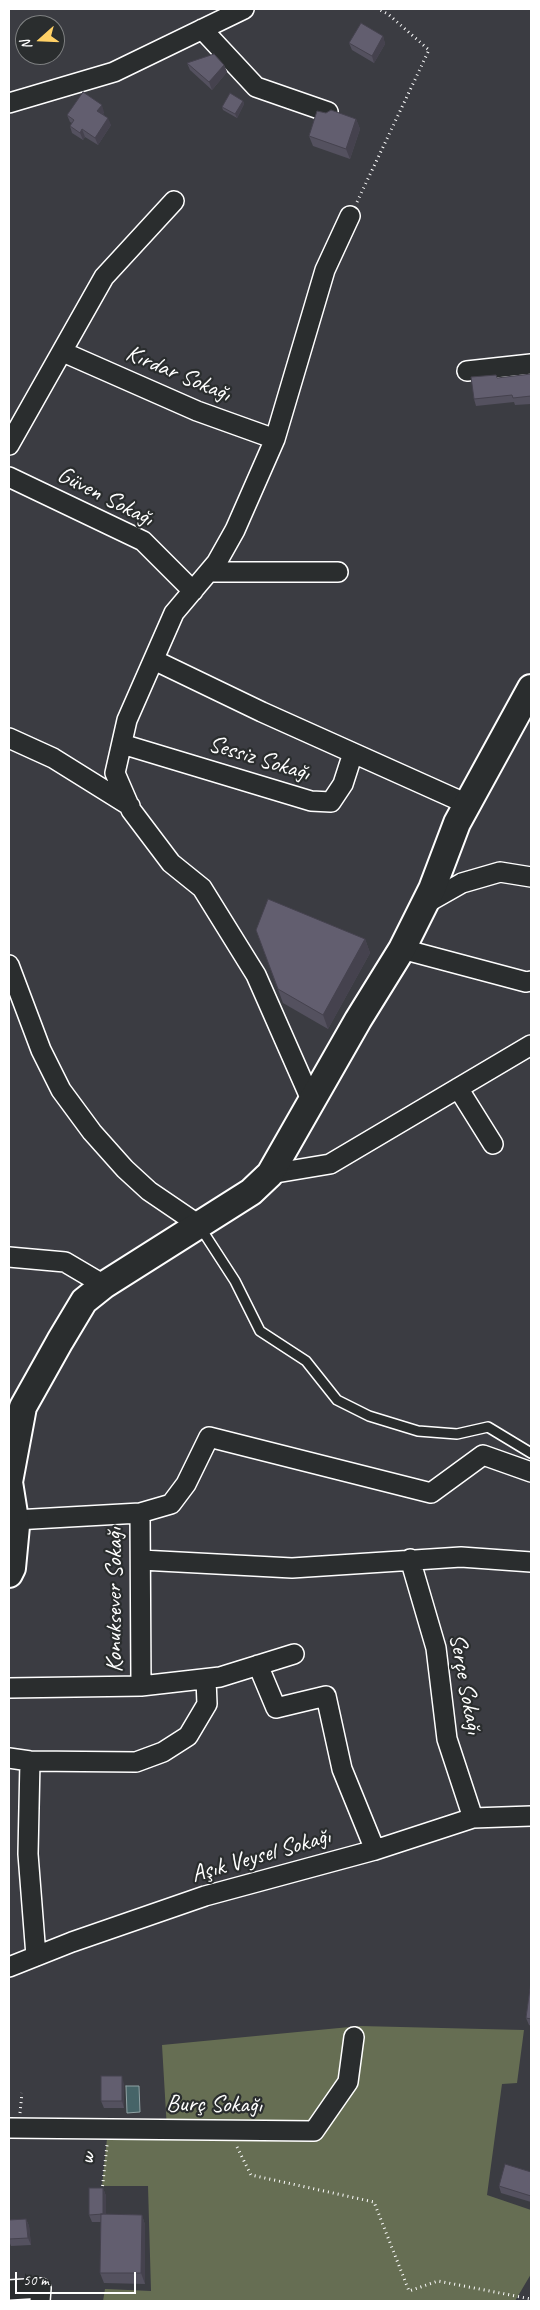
<!DOCTYPE html>
<html>
<head>
<meta charset="utf-8">
<style>
	body { margin:0 }
	#map { position:relative; width:540px; height:2310px; overflow:hidden; background:#3b3c42; font-family:Caveat,sans-serif }
	canvas { display:block }
	.frame { position:absolute; inset:0; border:10px solid #fff; pointer-events:none }
	.north { position:absolute; left:15px; top:15px; width:50px; height:50px; box-sizing:border-box; background:#2a2d2e; border:1px solid #7f8182; border-radius:50%; rotate:250deg; font-size:14px; font-weight:700; line-height:20px; text-align:center; color:#fff }
	.north::after { content:''; display:block; margin:auto; width:18px; height:22px; background:#ffd166; clip-path:polygon(50% 0,100% 100%,50% 72%,0 100%) }
	.scale { position:absolute; left:15px; top:2272px; width:121px; height:22px; box-sizing:border-box; border:2px solid #fff; border-top:0; padding-left:6px; font-size:15px; line-height:18px; white-space:nowrap; color:#fff; -webkit-text-stroke:4px #2a2d2e; paint-order:stroke }
</style>
</head>
<body>
<div id="map">
<canvas width="540" height="2310"></canvas>
<div class="frame"></div>
<div class="north">N</div>
<div class="scale">50 m</div>
</div>
<script>
const c = document.querySelector('canvas').getContext('2d');
c.lineJoin = 'round';
function fill(path, color) { c.fillStyle = color; c.fill(path, 'evenodd'); }
const toPath = rows => new Path2D(rows.map(r => 'M' + r).join(''));
function strokePath(path, color, width, dash) { c.strokeStyle = color; c.lineWidth = width; c.lineCap = dash ? 'butt' : 'round'; c.setLineDash(dash || []); c.stroke(path); }
function drawText(font, color, halo, rows, align = 'center') {
  c.font = font + ' Caveat,sans-serif'; c.lineWidth = 4.5; c.setLineDash([]); c.textBaseline = 'middle'; c.strokeStyle = halo; c.fillStyle = color; for (const [text, x, y, turn = 0] of rows) {
    c.save(); c.translate(x, y); c.rotate((+turn || 0) * Math.PI / 180); c.textAlign = isNaN(turn) ? turn : align; if (halo) c.strokeText(text, 0, 0); c.fillText(text, 0, 0); c.restore();
  }
}
fill(toPath([
	[360,2026,524,2030,517,2083,502,2084,487,2195,531,2210,531,2274,515,2301,103,2301,105,2289,151,2291,148,2186,102,2186,108,2129,167,2130,162,2045]
]), '#666e53');
const water = toPath([
	[126,2086,139,2086,140,2112,127,2113,126,2086]
]);
fill(water, '#466468');
strokePath(water, '#90a2a4', 1);
const lane = toPath([
	[200,1227,235,1281,260,1331,306,1361,337,1400,369,1416,418,1431,457,1434,488,1427,531,1453]
]);
const street = toPath([
	[202,29,256,87,328,112],
	[9,103,114,72,244,9],
	[63,352,197,411,275,439],
	[467,371,531,364],
	[9,445,104,277,174,201],
	[9,477,143,541,193,591],
	[209,572,338,572],
	[154,660,262,712,467,804],
	[9,738,53,758,130,806],
	[122,744,311,801,331,802,343,784,353,753],
	[425,904,462,883,500,872,531,877],
	[402,949,526,982,531,981],
	[9,965,41,1050,61,1090,92,1132,125,1169,149,1191,199,1225],
	[458,1088,493,1144],
	[312,1102,256,975,202,888,171,863,131,810,115,773,127,720,174,613,217,562,235,530,275,439,325,270,350,216],
	[270,1174,330,1164,531,1045],
	[9,1257,65,1262,104,1285],
	[140,1513,141,1686],
	[15,1520,140,1513,171,1504,186,1484,209,1437,431,1493,483,1455,531,1472],
	[410,1559,436,1648,447,1739,473,1818],
	[141,1560,292,1568,461,1557,531,1562],
	[258,1665,276,1708,326,1696,342,1769,375,1850],
	[9,1688,141,1686,220,1677,294,1654],
	[9,1758,30,1761,136,1762,163,1752,188,1736,207,1704,206,1679],
	[30,1761,28,1854,36,1956],
	[9,1967,72,1942,205,1896,375,1850,473,1818,531,1816],
	[9,2128,314,2131,348,2082,354,2037],
	[9,2290,41,2288,40,2301]
]);
const secondary = toPath([
	[9,1574,12,1568,16,1526,9,1482,23,1407,60,1341,84,1301,104,1285,251,1192,270,1174,358,1020,402,949,432,889,457,823,531,688]
]);
strokePath(lane, '#fff', 12);
strokePath(street, '#fff', 22);
strokePath(secondary, '#fff', 30);
strokePath(toPath([
	[357,202,429,50,388,14,378,9],
	[20,2113,22,2093],
	[237,2147,251,2175,374,2202,409,2291,438,2281,531,2299],
	[102,2191,107,2145]
]), '#fff', 3, [1, 4]);
strokePath(lane, '#2a2d2e', 9);
strokePath(street, '#2a2d2e', 19);
strokePath(secondary, '#2a2d2e', 26);
fill(toPath([
	[383,36,385,44,374,63,352,50,349,43],
	[187,63,224,65,227,72,212,90,190,70],
	[243,101,244,104,237,118,223,110,222,107],
	[104,112,103,114,111,125,98,145,85,137,83,140,72,133,70,126,72,123,70,122,67,115],
	[356,119,360,129,350,159,313,146,309,136],
	[531,374,531,404,515,405,514,402,476,406,474,399,498,378],
	[256,930,365,939,370,953,328,1029,283,1003],
	[531,1981,531,2026,529,2025,526,2018],
	[124,2084,124,2108,104,2108,101,2101],
	[531,2172,531,2202,501,2193,499,2186],
	[103,2188,106,2196,106,2214,142,2215,145,2225,145,2284,104,2283,100,2273,101,2222,92,2222,89,2215],
	[26,2219,29,2226,31,2245,11,2246,9,2241,9,2220]
]), '#54515f');
fill(toPath([
	[383,36,385,44,374,63,372,56],
	[224,65,227,72,212,90,209,82],
	[243,101,244,104,237,118,235,114],
	[102,105,104,112,100,118,97,111],
	[108,118,111,125,98,145,95,138],
	[356,119,360,129,350,159,346,149],
	[82,129,85,137,83,140,80,133],
	[365,939,370,953,328,1029,323,1015],
	[122,2076,124,2084,124,2108,122,2101],
	[103,2188,106,2196,106,2222,103,2215],
	[142,2215,145,2225,145,2284,141,2273],
	[26,2219,29,2226,31,2245,28,2238]
]), '#45424e');
const building = toPath([
	[361,23,383,36,372,56,349,43,361,23],
	[214,54,224,65,209,82,187,63,214,54],
	[83,92,102,105,97,111,108,118,95,138,82,129,80,133,70,126,74,120,67,115,83,92],
	[230,93,243,101,235,114,222,107,230,93],
	[331,110,356,119,346,149,309,136,317,111,326,113,331,110],
	[531,374,531,396,513,398,512,395,474,399,471,377,496,375,497,378,531,374],
	[268,899,365,939,323,1015,278,989,256,930,268,899],
	[531,1981,531,2019,526,2018,531,1981],
	[101,2076,122,2076,122,2101,101,2101,101,2076],
	[505,2164,531,2172,531,2196,499,2186,505,2164],
	[89,2188,103,2188,103,2214,89,2215,89,2188],
	[101,2214,142,2215,141,2273,100,2273,101,2214],
	[26,2219,28,2238,9,2239,9,2220,26,2219]
]);
fill(building, '#625e6f');
strokePath(building, '#45424e', 1);
drawText('24px', '#fff', '#2a2d2e', [
	["Kırdar Sokağı",178,374,23],
	["Güven Sokağı",105,497,27],
	["Sessiz Sokağı",259,759,17],
	["Konuksever Sokağı",115,1600,-90],
	["Serçe Sokağı",465,1684,80],
	["Aşık Veysel Sokağı",261,1856,-16],
	["Burç Sokağı",214,2105,1],
	["w",88,2159,-84]
]);
</script>
</body>
</html>
